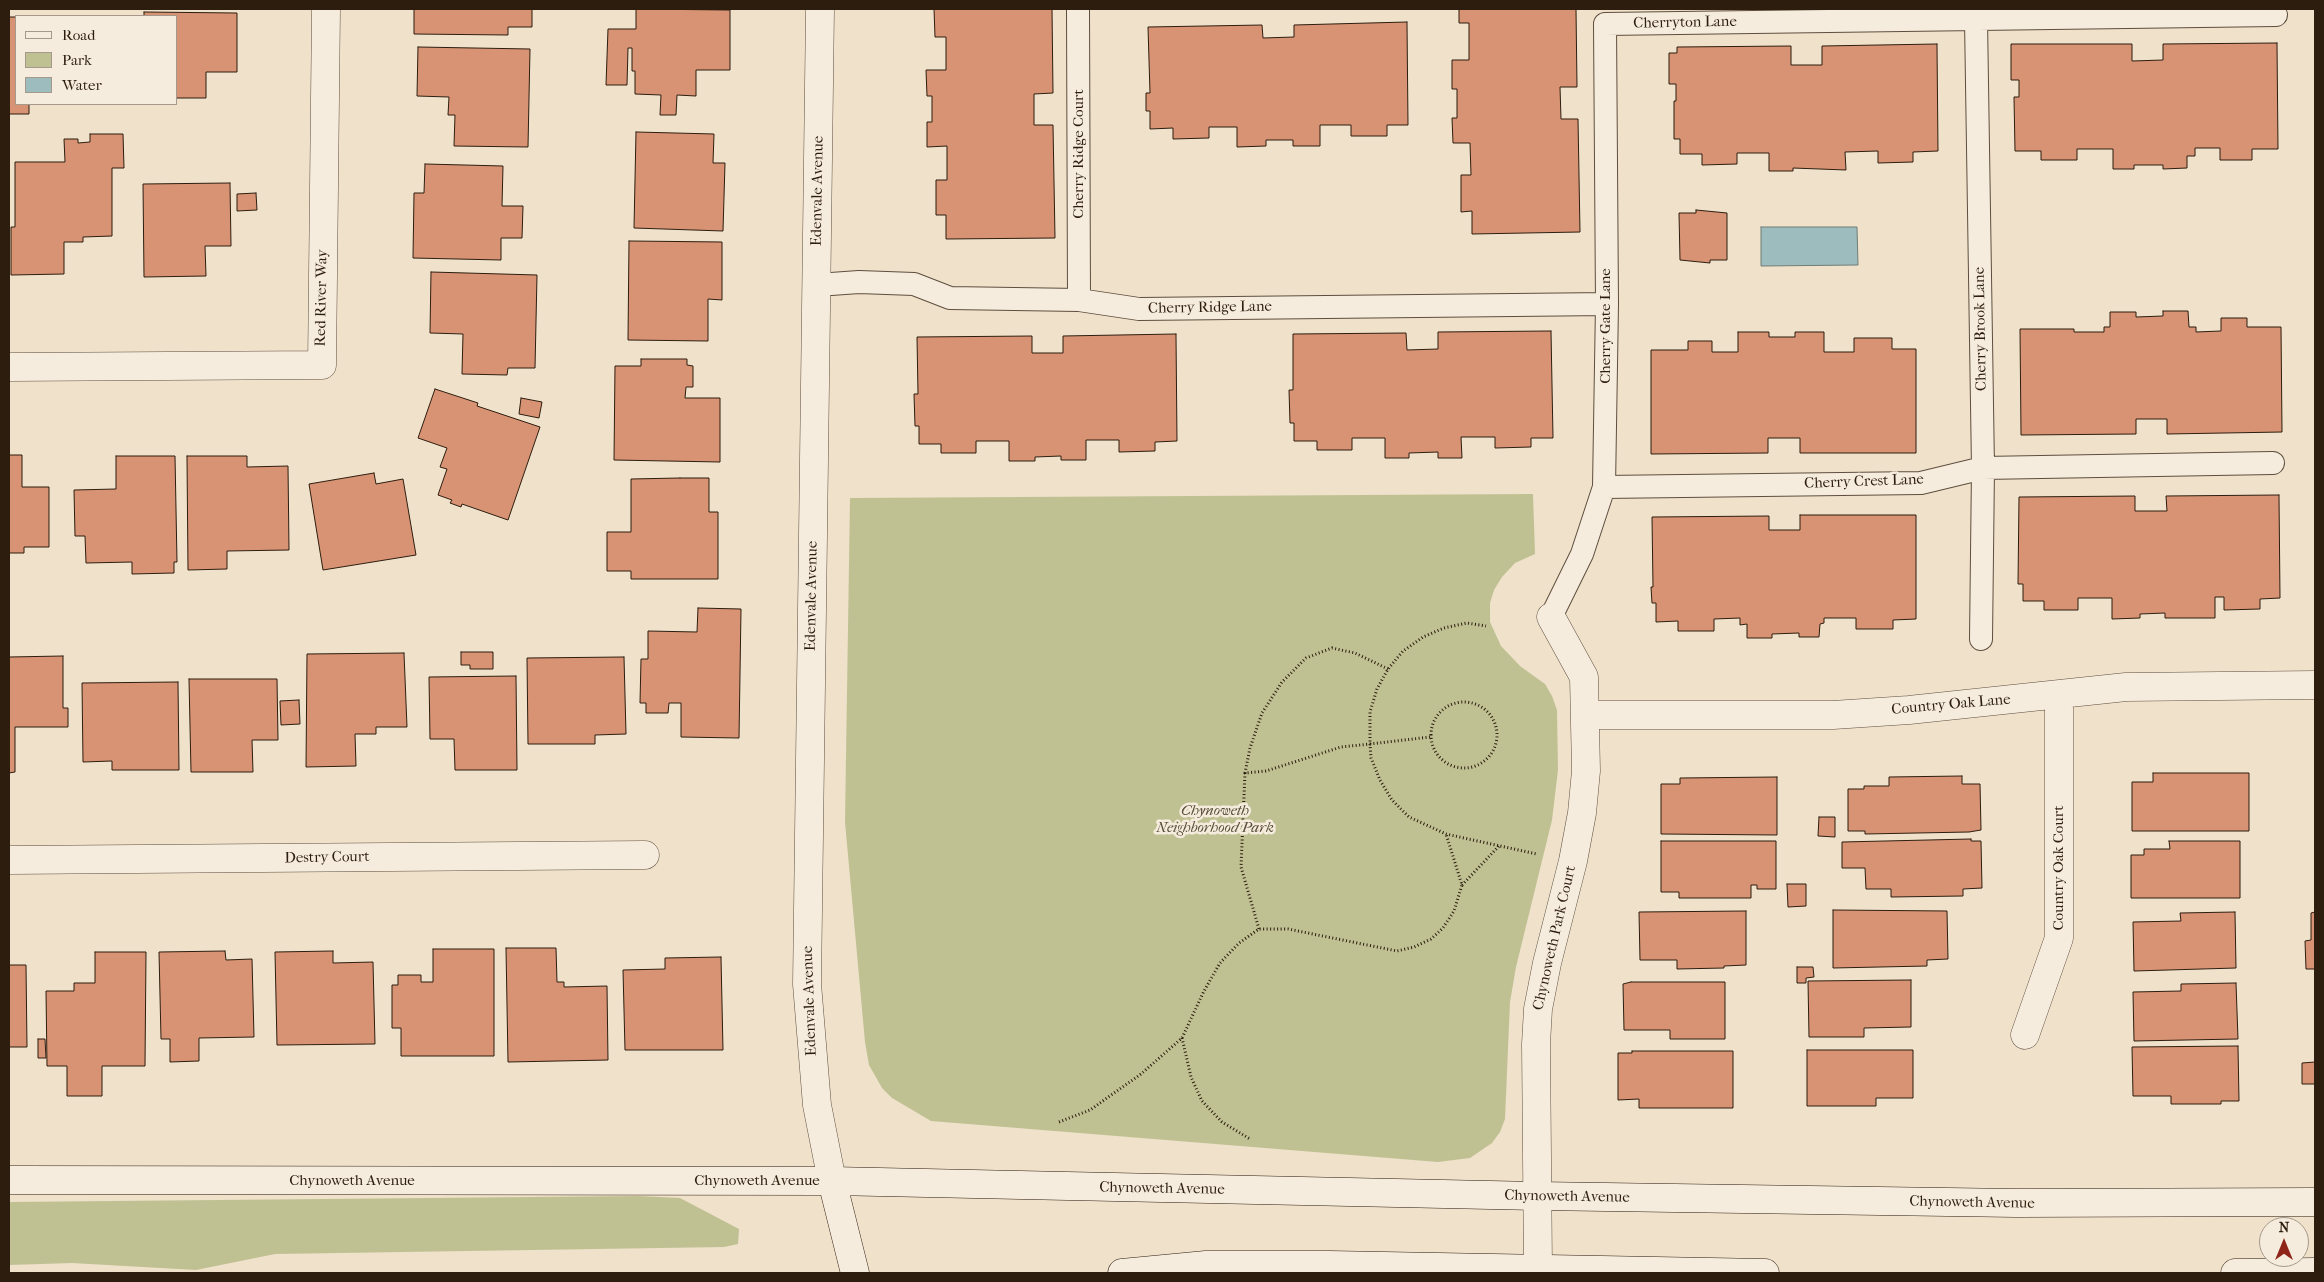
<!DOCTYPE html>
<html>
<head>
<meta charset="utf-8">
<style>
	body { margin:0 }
	#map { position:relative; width:2324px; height:1282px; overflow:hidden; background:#f0e1ca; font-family:"IM FELL French Canon",serif }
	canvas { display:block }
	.frame { position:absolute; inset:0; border:10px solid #2d1d0f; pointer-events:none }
	.legend { position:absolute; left:15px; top:15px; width:162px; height:90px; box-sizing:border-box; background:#f5ecdd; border:1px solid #a5998b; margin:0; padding:6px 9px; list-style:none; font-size:15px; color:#2d1d0f }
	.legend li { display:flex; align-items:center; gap:10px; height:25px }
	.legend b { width:25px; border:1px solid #a5998b }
	.north { position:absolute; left:2259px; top:1217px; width:50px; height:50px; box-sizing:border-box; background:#f5ecdd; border:1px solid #a5998b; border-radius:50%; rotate:0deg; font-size:14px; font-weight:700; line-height:20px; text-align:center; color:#2d1d0f }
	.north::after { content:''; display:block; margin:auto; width:18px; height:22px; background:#8f2418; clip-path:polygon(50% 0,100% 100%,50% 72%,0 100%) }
</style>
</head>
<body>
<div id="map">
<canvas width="2324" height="1282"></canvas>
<div class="frame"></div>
<ul class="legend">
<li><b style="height:6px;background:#f5ecdd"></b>Road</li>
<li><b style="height:14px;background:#bfc193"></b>Park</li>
<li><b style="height:14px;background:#9cbcbd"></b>Water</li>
</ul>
<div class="north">N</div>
</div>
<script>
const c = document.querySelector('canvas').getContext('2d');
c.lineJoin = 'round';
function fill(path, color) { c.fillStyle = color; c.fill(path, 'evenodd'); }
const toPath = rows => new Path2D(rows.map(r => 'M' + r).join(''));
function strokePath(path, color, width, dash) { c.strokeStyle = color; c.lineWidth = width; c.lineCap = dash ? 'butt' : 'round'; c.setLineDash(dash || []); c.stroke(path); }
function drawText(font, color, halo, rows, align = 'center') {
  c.font = font + ' "IM FELL French Canon",serif'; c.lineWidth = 5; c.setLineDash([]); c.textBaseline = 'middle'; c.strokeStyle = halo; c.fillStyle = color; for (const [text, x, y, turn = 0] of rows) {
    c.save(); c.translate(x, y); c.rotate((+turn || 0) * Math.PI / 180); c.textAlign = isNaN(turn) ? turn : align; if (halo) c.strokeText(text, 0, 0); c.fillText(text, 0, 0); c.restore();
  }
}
fill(toPath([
	[1533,494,1535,554,1515,563,1502,577,1494,590,1490,603,1490,622,1501,646,1520,666,1545,684,1552,696,1557,710,1558,770,1552,820,1516,967,1510,1002,1505,1119,1500,1132,1492,1143,1470,1158,1438,1162,931,1121,892,1098,882,1088,869,1065,865,1042,845,822,850,498],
	[638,1196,680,1198,739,1229,738,1244,724,1247,275,1254,196,1270,72,1263,9,1265,9,1202]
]), '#bfc193');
const water = toPath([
	[1761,227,1857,227,1858,265,1761,266,1761,227]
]);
fill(water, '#9cbcbd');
strokePath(water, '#707c77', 1);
const building = toPath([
	[414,9,532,9,532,27,508,27,508,35,414,34,414,9],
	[636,9,730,10,730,70,696,70,696,96,677,95,676,115,660,115,661,95,635,94,635,71,632,71,632,48,628,48,627,85,606,85,608,29,636,29,636,9],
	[934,9,1052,9,1053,93,1034,94,1034,125,1053,125,1055,238,946,239,946,215,936,215,936,180,947,180,947,146,927,147,927,122,932,122,932,96,927,96,926,70,946,70,946,37,935,37,934,9],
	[1459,9,1576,9,1577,87,1560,87,1561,119,1578,119,1580,232,1472,234,1472,211,1461,212,1461,175,1471,175,1470,143,1453,143,1452,118,1457,118,1457,89,1452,89,1452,60,1469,60,1469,23,1459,23,1459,9],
	[144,12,237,13,237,72,206,72,206,98,176,98,176,16,144,16,144,12],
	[9,17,16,17,16,104,29,104,29,114,9,114,9,17],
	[1407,22,1408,125,1387,125,1387,136,1351,136,1351,125,1320,125,1320,146,1293,146,1293,140,1266,140,1266,146,1237,147,1237,127,1209,127,1209,138,1173,139,1173,128,1150,129,1150,111,1146,111,1146,93,1150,93,1148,27,1262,25,1263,38,1294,37,1294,25,1407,22],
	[2277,43,2278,149,2252,149,2252,160,2220,160,2220,148,2195,148,2195,156,2187,156,2187,168,2163,169,2163,165,2134,165,2134,169,2113,169,2113,149,2077,149,2077,160,2041,160,2041,151,2015,151,2014,97,2019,97,2019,80,2011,80,2011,44,2132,44,2132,61,2163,60,2163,44,2277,43],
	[1937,44,1938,151,1913,152,1913,162,1878,163,1878,151,1845,152,1846,170,1793,168,1793,171,1769,171,1769,153,1737,153,1737,164,1702,165,1702,154,1680,154,1680,139,1674,139,1674,101,1676,101,1676,84,1669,84,1669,53,1677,53,1677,47,1791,46,1791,65,1822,65,1822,46,1937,44],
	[418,47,530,49,528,147,454,146,455,115,448,115,449,97,417,96,418,47],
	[636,132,714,134,713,163,725,163,723,231,634,228,636,132],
	[90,134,123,134,124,168,112,168,112,236,83,237,83,242,64,242,64,274,11,275,11,227,15,227,15,162,65,162,64,139,78,139,78,143,90,142,90,134],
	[425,164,503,166,502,206,523,206,522,238,501,238,501,260,413,258,414,193,424,193,425,164],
	[230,183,231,246,205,246,206,276,144,277,143,184,230,183],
	[256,193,257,210,237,211,237,194,256,193],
	[1696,210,1727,213,1727,260,1710,260,1710,263,1680,260,1679,213,1696,213,1696,210],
	[629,241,722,242,722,300,708,299,708,341,628,340,629,241],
	[431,272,537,275,535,368,508,368,507,375,462,374,463,334,430,333,431,272],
	[2163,311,2188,311,2189,327,2196,327,2196,332,2221,331,2221,318,2247,318,2247,327,2281,327,2282,432,2167,434,2167,419,2136,419,2136,434,2021,435,2020,329,2074,329,2074,332,2104,332,2104,327,2110,327,2110,312,2136,312,2136,317,2163,316,2163,311],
	[1551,331,1553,438,1531,438,1531,447,1495,448,1495,437,1461,437,1462,458,1438,458,1438,452,1409,453,1409,458,1385,458,1385,438,1352,438,1352,450,1317,450,1317,441,1294,441,1294,423,1290,423,1289,390,1293,390,1293,334,1406,333,1407,350,1438,349,1438,332,1551,331],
	[1738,332,1769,332,1769,337,1795,337,1795,332,1824,332,1824,352,1854,352,1854,338,1892,338,1892,349,1916,349,1916,453,1800,453,1800,438,1768,438,1768,453,1651,454,1651,350,1688,350,1688,341,1712,341,1712,352,1738,352,1738,332],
	[1176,334,1177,441,1155,442,1155,451,1119,452,1119,440,1086,440,1086,460,1061,460,1061,456,1035,457,1035,461,1009,461,1009,441,976,441,976,453,941,453,941,444,919,444,919,426,915,426,914,394,918,394,917,337,1032,336,1032,353,1063,353,1063,336,1176,334],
	[641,359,687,359,687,365,693,366,693,387,686,387,685,398,720,398,720,462,614,460,615,366,641,366,641,359],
	[435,389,478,403,477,406,540,427,508,520,462,504,461,507,450,503,452,500,438,495,447,469,440,467,447,448,418,438,435,389],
	[521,398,542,402,539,418,519,414,521,398],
	[9,455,22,455,22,487,49,487,49,547,24,547,24,553,9,553,9,455],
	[116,456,175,456,177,562,174,562,174,573,132,574,132,562,86,563,85,536,75,536,74,490,116,489,116,456],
	[187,456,247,456,247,467,288,466,289,550,227,551,227,569,188,570,187,456],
	[374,473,376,484,403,479,416,555,323,570,309,484,374,473],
	[680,478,709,478,709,512,718,512,718,579,631,579,631,571,607,571,607,532,631,532,631,479,680,478],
	[2279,495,2280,598,2260,599,2260,609,2224,610,2224,597,2215,597,2215,618,2165,618,2165,613,2140,614,2140,618,2112,619,2112,598,2078,598,2078,610,2044,610,2044,601,2023,601,2023,584,2018,584,2019,497,2135,496,2135,511,2167,511,2166,496,2279,495],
	[1800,515,1916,515,1916,619,1893,620,1893,629,1856,629,1856,618,1824,618,1824,623,1820,624,1819,637,1799,637,1799,633,1772,634,1772,638,1747,638,1747,624,1740,625,1740,618,1714,619,1714,631,1678,631,1678,621,1656,622,1656,603,1652,603,1651,587,1653,587,1652,517,1769,516,1769,530,1800,530,1800,515],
	[698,608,741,609,739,738,681,737,681,703,669,703,668,713,646,713,646,703,640,703,641,659,648,659,648,631,697,632,698,608],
	[461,652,493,652,493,669,470,669,470,665,461,665,461,652],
	[404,653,407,727,376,727,376,734,355,734,356,766,306,767,307,654,404,653],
	[63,656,63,708,68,708,68,727,15,727,15,772,9,773,9,657,63,656],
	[624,657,626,734,595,735,595,744,528,744,527,658,624,657],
	[516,676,517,770,455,770,454,739,430,739,429,677,516,676],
	[189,679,277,679,278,740,252,740,253,772,191,772,189,679],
	[178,682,179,770,112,770,112,761,83,762,82,683,178,682],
	[299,700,300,724,281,725,280,701,299,700],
	[2153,773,2249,773,2249,831,2132,831,2132,782,2153,782,2153,773],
	[1962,776,1962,784,1980,784,1981,830,1969,832,1865,834,1865,831,1848,831,1848,789,1864,789,1864,786,1889,786,1889,777,1962,776],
	[1777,777,1777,835,1661,834,1661,784,1680,784,1680,778,1777,777],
	[1819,817,1835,817,1835,837,1818,836,1819,817],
	[1971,839,1971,841,1981,841,1982,888,1963,889,1963,896,1891,897,1891,889,1866,889,1865,868,1842,868,1842,842,1971,839],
	[1661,841,1776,841,1776,889,1757,889,1757,885,1751,885,1751,898,1679,898,1679,892,1661,892,1661,841],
	[2169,841,2240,841,2240,898,2131,898,2131,855,2144,855,2144,849,2170,849,2169,841],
	[1787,884,1806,884,1806,906,1788,907,1787,884],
	[1833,910,1947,911,1948,959,1927,960,1927,966,1833,968,1833,910],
	[1746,911,1746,965,1724,966,1724,968,1677,969,1677,960,1640,960,1639,912,1746,911],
	[2235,912,2236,968,2134,971,2133,922,2181,921,2180,913,2235,912],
	[2315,912,2315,969,2306,969,2305,941,2311,940,2311,913,2315,912],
	[506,948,556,948,557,982,564,982,564,987,607,986,608,1060,508,1062,506,948],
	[433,949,494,949,494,1056,401,1056,401,1028,392,1028,392,985,398,985,398,975,421,975,421,982,433,982,433,949],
	[225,951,226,960,252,959,254,1037,199,1038,199,1061,170,1062,170,1039,161,1039,159,952,225,951],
	[333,951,333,963,373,962,375,1044,277,1045,275,952,333,951],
	[95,952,146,952,145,1066,102,1066,102,1096,67,1096,67,1066,47,1066,46,991,74,991,74,983,95,983,95,952],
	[721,957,723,1050,625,1050,623,970,665,969,665,958,721,957],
	[9,965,26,965,27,1047,9,1047,9,965],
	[1797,967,1813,967,1814,977,1806,978,1806,983,1797,983,1797,967],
	[1911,980,1911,1027,1864,1028,1864,1037,1809,1037,1808,981,1911,980],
	[1631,982,1725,982,1725,1039,1670,1039,1670,1030,1624,1030,1623,984,1631,982],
	[2236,983,2238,1039,2134,1041,2133,992,2181,991,2181,984,2236,983],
	[38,1039,45,1039,46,1058,38,1058,38,1039],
	[2238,1046,2239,1101,2221,1101,2221,1104,2171,1104,2171,1096,2133,1096,2132,1047,2238,1046],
	[1807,1050,1913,1050,1913,1098,1876,1098,1876,1106,1807,1106,1807,1050],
	[1632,1051,1733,1051,1733,1108,1639,1108,1639,1099,1618,1100,1618,1053,1632,1053,1632,1051],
	[2315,1062,2315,1084,2302,1084,2302,1063,2315,1062]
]);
fill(building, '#d79373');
strokePath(building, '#2d1d0f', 1);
const lane = toPath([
	[1078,9,1079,300],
	[1976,19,1983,468,1981,639],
	[817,285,859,282,914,284,950,298,1079,300,1139,309,1607,304],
	[1604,487,1921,483,1983,468,2273,463],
	[1551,617,1582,554,1604,487,1607,304,1605,24,2276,15]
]);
const street = toPath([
	[820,9,807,984,817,1105,832,1181],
	[9,367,322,365,326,9],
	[1586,715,1833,715,1909,710,2126,687,2315,685],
	[9,860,645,855],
	[2025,1035,2059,938,2059,695],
	[1538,1269,1536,1044,1538,1009,1547,963,1573,861,1582,813,1586,771,1584,677,1551,617]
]);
const secondary = toPath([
	[9,1180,832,1181,1537,1196,2016,1203,2315,1202],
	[832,1181,855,1273],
	[1122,1273,1206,1265,1330,1265,1765,1273],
	[2235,1273,2315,1272]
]);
strokePath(lane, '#5e4e3e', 24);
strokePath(street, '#5e4e3e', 29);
strokePath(secondary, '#2d1d0f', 29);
strokePath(toPath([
	[1388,669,1355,653,1332,648,1306,658,1282,682,1262,713,1250,748,1245,773,1266,771,1341,747,1370,744,1371,758,1380,780,1392,800,1409,817,1446,834,1537,854],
	'1431 735a33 33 0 1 1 66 0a33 33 0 1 1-66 0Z',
	[1430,737,1370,744,1370,712,1377,689,1388,669,1403,651,1423,637,1444,628,1467,623,1486,626],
	[1245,773,1241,867,1259,929],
	[1462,885,1499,846],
	[1182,1038,1191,1077,1202,1101,1222,1122,1250,1139],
	[1059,1122,1090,1110,1141,1074,1182,1038,1204,991,1220,963,1239,943,1259,929,1288,929,1397,951,1414,947,1431,939,1443,928,1454,911,1462,885,1446,834]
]), '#2d1d0f', 3, [1, 2.5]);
strokePath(lane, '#f5ecdd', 22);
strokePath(street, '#f5ecdd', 28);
strokePath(secondary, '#f5ecdd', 28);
drawText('15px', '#2d1d0f', '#f5ecdd', [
	["Cherryton Lane",1685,23,-1],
	["Cherry Ridge Court",1079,154,-90],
	["Edenvale Avenue",818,191,-89],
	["Red River Way",322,298,-89],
	["Cherry Ridge Lane",1210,308,-1],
	["Cherry Gate Lane",1606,326,-90],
	["Cherry Brook Lane",1981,329,-91],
	["Cherry Crest Lane",1864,482,-2],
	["Edenvale Avenue",812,596,-89],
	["Country Oak Lane",1951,705,-5],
	["Destry Court",327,858,-1],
	["Country Oak Court",2059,868,-90],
	["Chynoweth Park Court",1555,938,-77],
	["Edenvale Avenue",810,1001,-92],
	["Chynoweth Avenue",352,1181],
	["Chynoweth Avenue",757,1181],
	["Chynoweth Avenue",1162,1189,1],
	["Chynoweth Avenue",1567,1197,1],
	["Chynoweth Avenue",1972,1203,1]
]);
drawText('italic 15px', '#594e37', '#f5ecdd', [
	["Chynoweth",1215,811],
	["Neighborhood Park",1215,828]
]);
</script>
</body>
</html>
